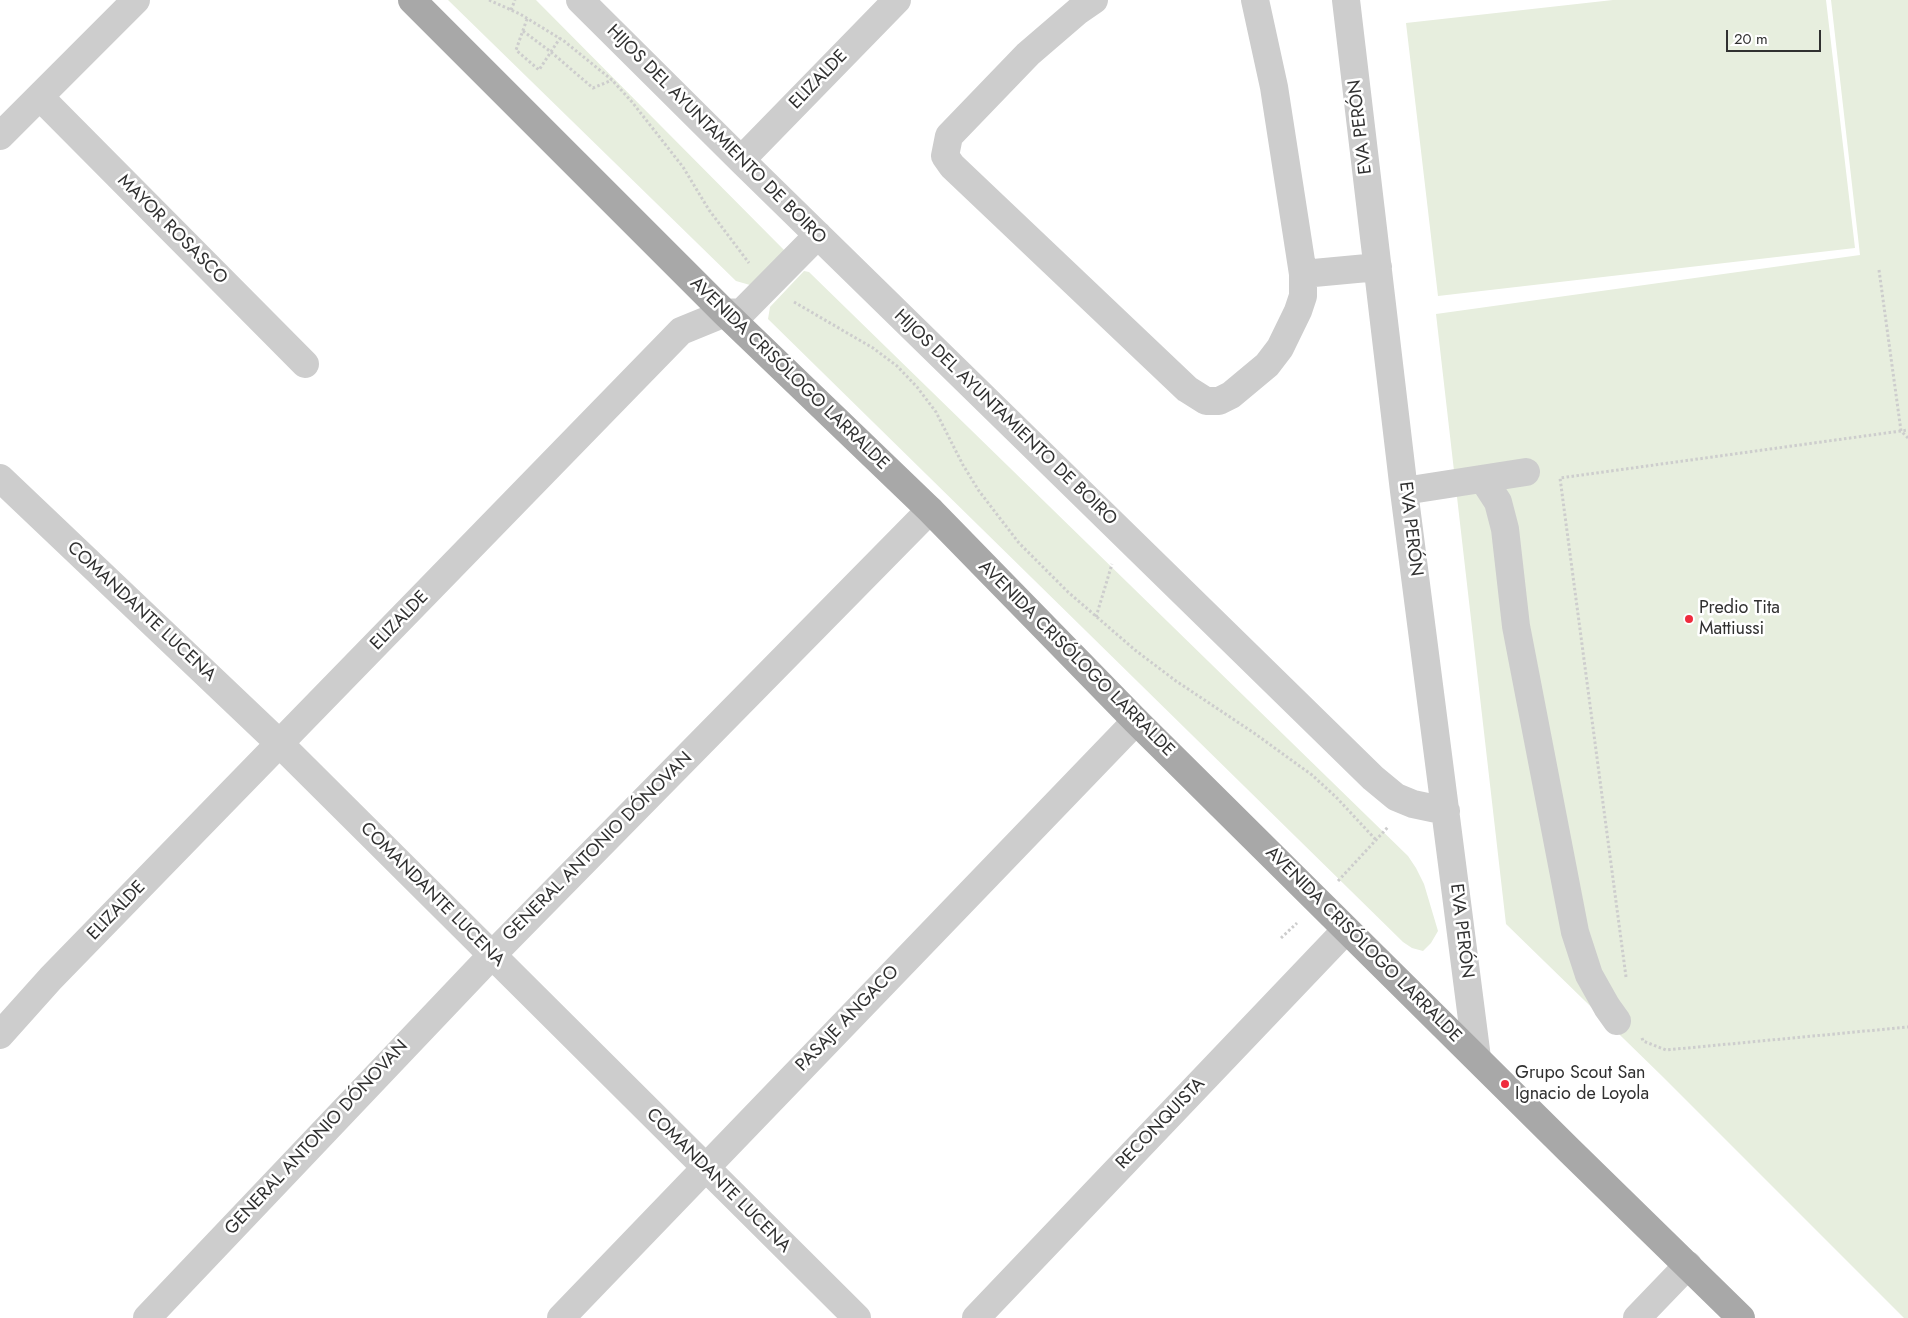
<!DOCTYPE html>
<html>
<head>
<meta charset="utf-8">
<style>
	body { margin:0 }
	#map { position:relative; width:1908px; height:1318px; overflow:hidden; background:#fff; font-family:Jost,sans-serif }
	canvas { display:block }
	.scale { position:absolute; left:1726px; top:30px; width:95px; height:22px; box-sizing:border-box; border:2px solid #303030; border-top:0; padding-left:6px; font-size:15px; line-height:18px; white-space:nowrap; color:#303030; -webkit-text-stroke:4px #fff; paint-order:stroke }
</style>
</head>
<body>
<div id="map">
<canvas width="1908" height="1318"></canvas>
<div class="scale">20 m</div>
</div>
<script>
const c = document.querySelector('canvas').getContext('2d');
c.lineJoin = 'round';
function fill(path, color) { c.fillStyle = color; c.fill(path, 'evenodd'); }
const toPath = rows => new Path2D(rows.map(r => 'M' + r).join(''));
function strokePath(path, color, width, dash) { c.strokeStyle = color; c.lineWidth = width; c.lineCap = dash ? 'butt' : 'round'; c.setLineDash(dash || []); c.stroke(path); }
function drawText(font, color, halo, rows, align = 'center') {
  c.font = font + ' Jost,sans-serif'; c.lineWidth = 5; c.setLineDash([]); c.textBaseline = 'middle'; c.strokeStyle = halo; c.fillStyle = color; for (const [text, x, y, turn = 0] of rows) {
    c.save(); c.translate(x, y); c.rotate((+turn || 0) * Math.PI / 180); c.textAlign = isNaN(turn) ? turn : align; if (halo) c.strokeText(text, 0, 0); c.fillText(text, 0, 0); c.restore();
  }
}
fill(toPath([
	[448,0,536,0,785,251,750,285,736,281],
	[1613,0,1826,0,1855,248,1438,296,1406,23],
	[1831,0,1908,0,1908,1318,1904,1318,1663,1077,1506,924,1436,314,1860,255],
	[804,271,809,272,1408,856,1416,868,1424,884,1438,931,1431,943,1423,951,1412,948,1403,942,768,319,770,307]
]), '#e7eede');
strokePath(toPath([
	[489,0,520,14,564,41,612,80,632,102,683,167,709,210,749,263],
	[511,10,515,0],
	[527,19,516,50,539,70,560,38],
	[523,31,551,52,593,88,612,80],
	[1879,270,1901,431,1908,438],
	[794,302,873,348,897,366,917,387,936,412,963,465,979,491,1019,543,1068,592,1135,650,1176,681,1254,733,1312,775,1336,797,1377,841],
	[1096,617,1112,564],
	[1338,881,1388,827],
	[1281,938,1297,923],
	[1626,977,1560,478,1908,430],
	[1642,1038,1643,1041,1666,1050,1908,1027]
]), '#cdcdcd', 3, [2.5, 2.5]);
strokePath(toPath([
	[580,0,741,160,1373,778,1396,797,1413,804,1446,811],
	[1094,0,1078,11,1028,54,949,136,945,156,952,166,1187,389,1206,401,1219,401,1231,395,1267,365,1280,348,1298,311,1303,296,1303,274,1274,87,1255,0],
	[1346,0,1404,491,1477,1058],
	[40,97,305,364],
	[0,136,136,0],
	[741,160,897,0],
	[1303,274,1378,267],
	[0,478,280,744,857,1318],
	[1483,479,1498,502,1505,529,1516,626,1575,932,1589,975,1607,1007,1617,1021],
	[1404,491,1526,472],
	[0,1035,51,978,681,331,725,313,742,312,818,235],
	[147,1318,492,955,930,510],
	[561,1318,1136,721],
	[976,1318,1346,930],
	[1637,1318,1688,1265]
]), '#cdcdcd', 28);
strokePath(toPath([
	[412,0,725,313,930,510,1136,721,1570,1151,1741,1318]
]), '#a8a8a8', 28);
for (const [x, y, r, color] of [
	[1689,619,5,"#ef2b3d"],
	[1505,1084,5,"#ef2b3d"]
]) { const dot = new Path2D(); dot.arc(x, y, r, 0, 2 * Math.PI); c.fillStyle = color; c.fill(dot); strokePath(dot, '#fff', 2); }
drawText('18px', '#303030', '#fff', [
	["ELIZALDE",819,80,-46],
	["EVA PERÓN",1361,127,-97],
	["HIJOS DEL AYUNTAMIENTO DE BOIRO",716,135,45],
	["MAYOR ROSASCO",172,230,45],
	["AVENIDA CRISÓLOGO LARRALDE",789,374,44],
	["HIJOS DEL AYUNTAMIENTO DE BOIRO",1005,418,44],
	["EVA PERÓN",1410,529,83],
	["COMANDANTE LUCENA",141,612,43],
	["ELIZALDE",400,621,-46],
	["AVENIDA CRISÓLOGO LARRALDE",1076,659,45],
	["GENERAL ANTONIO DÓNOVAN",598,847,-45],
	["COMANDANTE LUCENA",432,895,45],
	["ELIZALDE",117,911,-46],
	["EVA PERÓN",1461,931,83],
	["AVENIDA CRISÓLOGO LARRALDE",1363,945,45],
	["PASAJE ANGACO",848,1019,-46],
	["RECONQUISTA",1161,1124,-46],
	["GENERAL ANTONIO DÓNOVAN",317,1138,-47],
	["COMANDANTE LUCENA",718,1181,45]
]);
drawText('18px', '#303030', '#fff', [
	["Predio Tita",1699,609],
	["Mattiussi",1699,630],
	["Grupo Scout San",1515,1074],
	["Ignacio de Loyola",1515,1095]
], 'left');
</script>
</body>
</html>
